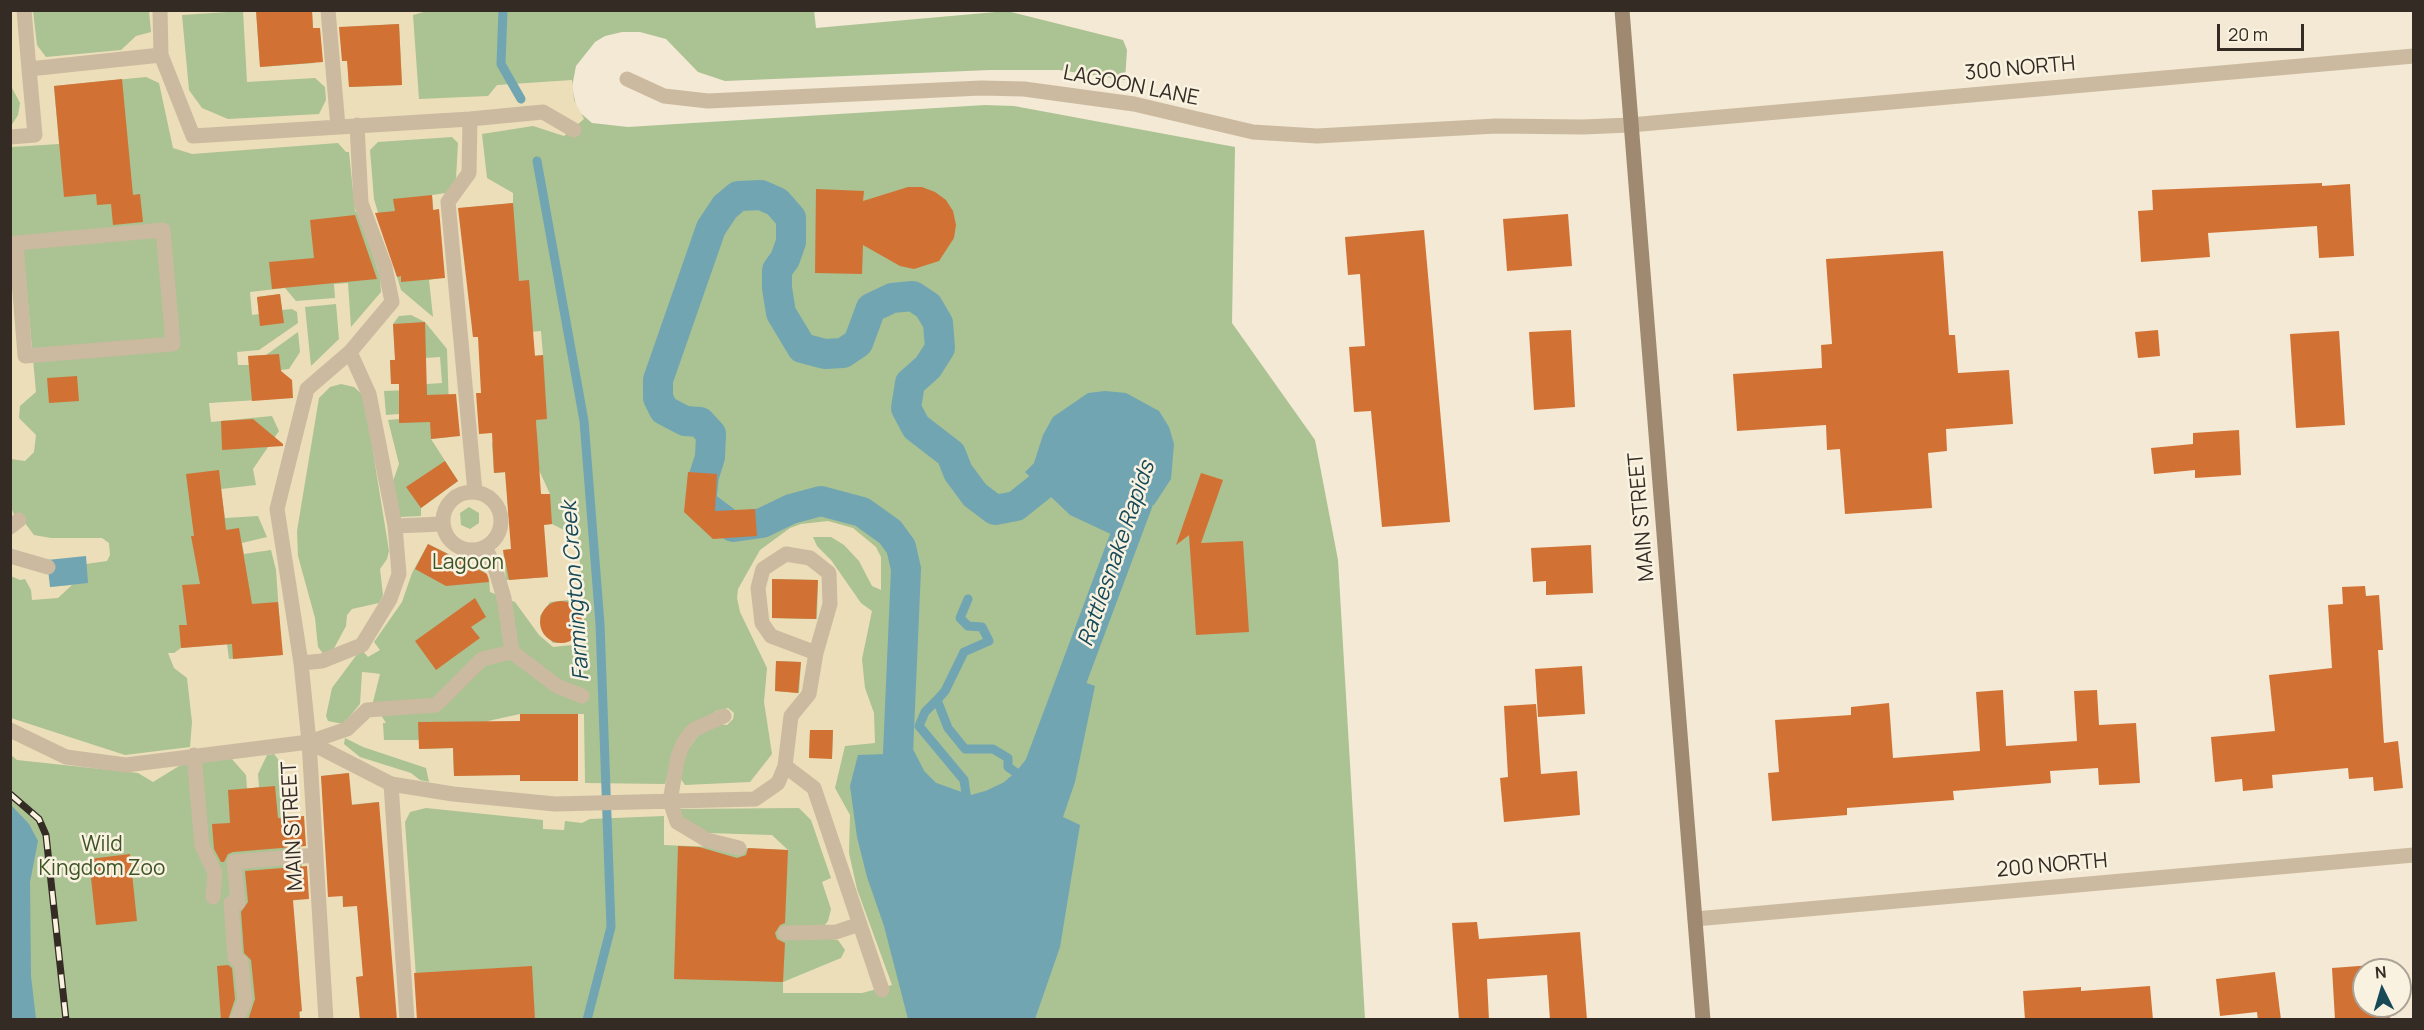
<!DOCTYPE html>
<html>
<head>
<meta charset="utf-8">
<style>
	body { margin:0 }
	#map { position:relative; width:2424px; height:1030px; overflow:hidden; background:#f3e9d4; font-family:Manrope,sans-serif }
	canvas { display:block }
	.frame { position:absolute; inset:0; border:12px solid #342b24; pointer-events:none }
	.north { position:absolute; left:2352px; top:958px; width:60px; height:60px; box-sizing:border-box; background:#faf2e0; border:2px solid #aba295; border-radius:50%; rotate:355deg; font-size:16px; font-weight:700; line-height:24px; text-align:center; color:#342b24 }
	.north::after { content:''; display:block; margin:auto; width:21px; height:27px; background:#164a58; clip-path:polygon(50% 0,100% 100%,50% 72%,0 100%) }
	.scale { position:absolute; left:2217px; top:24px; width:87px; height:27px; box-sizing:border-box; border:3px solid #342b24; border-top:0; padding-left:8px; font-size:18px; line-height:21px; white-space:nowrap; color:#342b24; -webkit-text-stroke:4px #faf2e0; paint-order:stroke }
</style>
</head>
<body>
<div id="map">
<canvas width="2424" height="1030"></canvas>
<div class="frame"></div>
<div class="north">N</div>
<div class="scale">20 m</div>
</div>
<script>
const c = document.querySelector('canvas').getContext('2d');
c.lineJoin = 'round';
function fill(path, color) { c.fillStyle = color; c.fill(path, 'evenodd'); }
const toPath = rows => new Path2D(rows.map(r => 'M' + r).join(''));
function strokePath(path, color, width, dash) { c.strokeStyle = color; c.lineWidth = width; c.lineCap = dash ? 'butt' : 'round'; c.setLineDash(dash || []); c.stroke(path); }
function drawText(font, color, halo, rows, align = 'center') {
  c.font = font + ' Manrope,sans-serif'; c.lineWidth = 5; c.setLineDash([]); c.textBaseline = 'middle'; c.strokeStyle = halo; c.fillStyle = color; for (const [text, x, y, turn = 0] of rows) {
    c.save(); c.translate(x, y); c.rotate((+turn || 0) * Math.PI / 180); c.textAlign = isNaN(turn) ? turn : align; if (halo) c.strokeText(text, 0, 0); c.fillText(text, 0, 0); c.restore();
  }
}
fill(toPath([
	[814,10,816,28,1007,11,1123,40,1127,50,1125,80,1059,70,990,70,725,81,698,72,666,39,640,32,622,32,605,36,595,42,576,66,572,87,577,110,592,123,628,127,985,105,1014,106,1235,147,1232,323,1315,440,1338,560,1365,1019,11,1019,10,11]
]), '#abc293');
fill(toPath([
	[431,10,413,15,419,99,488,96,497,85,572,80,574,100,584,119,564,136,533,126,482,134,487,178,513,193,513,203,462,208,473,337,541,331,543,355,480,359,536,420,537,441,492,443,494,473,539,470,550,494,507,497,510,527,552,524,578,537,585,631,572,645,553,647,539,635,515,602,490,592,489,578,484,571,428,544,412,573,402,602,374,642,380,650,368,657,361,649,332,688,326,716,328,721,343,724,360,704,362,672,373,673,380,674,373,702,386,723,383,723,384,740,419,740,420,749,453,748,454,776,489,775,488,721,520,714,520,781,578,714,584,714,585,783,665,784,674,754,716,711,728,708,734,713,733,719,727,725,718,724,700,733,686,752,680,778,685,785,750,782,772,754,764,702,767,668,740,612,737,598,738,589,760,550,790,528,801,524,828,521,853,528,876,547,881,557,881,590,872,586,859,561,844,545,831,537,813,537,817,546,831,560,861,603,872,611,862,659,865,688,874,713,875,743,845,746,835,788,850,815,849,853,857,889,892,985,862,993,783,993,783,982,841,958,845,950,838,940,827,938,824,926,828,921,831,909,822,882,831,878,811,820,799,808,679,809,682,821,707,833,772,835,788,850,664,845,664,816,590,819,582,823,565,821,564,830,543,829,543,820,426,808,410,812,405,822,419,1019,389,1019,385,975,356,977,360,1019,300,1019,298,955,290,901,305,899,297,817,286,818,281,763,274,754,267,755,258,774,259,787,247,789,246,775,231,758,184,763,153,782,138,773,17,760,11,755,11,718,125,755,190,747,192,722,187,678,174,668,168,653,174,653,181,648,227,644,229,659,282,655,276,570,271,550,244,554,242,543,267,537,258,516,225,518,221,489,256,485,253,469,279,431,272,416,211,422,209,403,290,398,281,370,289,369,300,352,298,332,266,355,248,356,249,365,238,365,237,352,259,350,298,323,297,312,292,309,282,310,280,294,257,297,259,314,252,315,250,292,285,288,296,301,335,298,334,284,348,283,351,327,381,292,380,277,360,215,355,211,349,152,346,152,338,143,192,154,173,148,159,83,146,77,54,86,59,144,11,147,11,126,18,115,20,103,11,86,11,11,33,11,37,45,46,57,121,50,136,36,151,32,149,11,243,11,182,15,189,90,202,108,228,119,319,114,326,100,325,87,315,78,247,82,243,11,256,11,260,67,315,63,312,11],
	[399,24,402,85,349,87,346,27],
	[452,137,458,143,456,179,446,193,432,195,440,278,429,280,433,317,401,290,374,199,370,150,378,142],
	[336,304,339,339,311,366,305,307],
	[411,315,425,322,447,349,450,437,431,439,458,481,421,508,421,516,400,517,391,487,399,464,388,420,399,419,399,414,386,415,384,391,412,390,412,385,442,383,440,357,411,359,395,355,393,324,399,316],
	[425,359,426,383,391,384,390,360],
	[341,384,354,387,364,396,389,551,387,559,380,569,383,595,379,603,352,609,347,615,346,626,332,652,325,656,318,647,315,618,298,556,297,531,319,398,330,387],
	[469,507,479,513,479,523,470,529,461,525,460,513],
	[545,546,547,577,506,580,503,550],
	[773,579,818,580,817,619,772,618],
	[568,600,580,611,582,630,571,641,553,643,543,632,540,616,550,602],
	[776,661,801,662,799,693,775,691],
	[810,730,833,730,832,758,809,758],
	[345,738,363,747,426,768,429,782,420,780,411,773,360,757,344,744],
	[349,773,323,793,321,776],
	[379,802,343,907,335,806],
	[388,907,391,953,357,909],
	[26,282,36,392,20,406,19,418,36,435,34,452,25,461,11,459,11,283],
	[10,506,15,516,25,523,34,535,51,538,102,538,109,543,110,555,107,561,86,564,85,556,50,587,72,585,58,598,32,600,31,590,25,579,20,580,11,576]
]), '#ecdeb9');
fill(toPath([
	[1105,391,1126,393,1159,411,1169,427,1174,444,1171,479,1154,505,1144,503,1130,543,1070,515,1025,472,1034,463,1043,435,1053,417,1088,393],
	[86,556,88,583,50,587,47,560],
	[1081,681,1095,686,1075,782,1063,817,1080,825,1060,947,1035,1019,908,1019,884,926,867,877,857,837,850,786,858,755,887,754,899,782,920,803,942,815,970,821,1004,812,1031,793,1049,766],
	[11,805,29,824,38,841,30,882,31,976,36,1019,11,1019]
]), '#71a5b2');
strokePath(toPath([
	[503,10,501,64,521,99],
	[537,161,584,421,600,624,611,927,587,1020],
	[968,599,960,618,968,626,982,627,989,641,964,652,945,691,937,700,948,728,965,749,993,749,1008,758,1008,767,1018,774],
	[937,700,925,712,919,726,964,780,970,821]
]), '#71a5b2', 9);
strokePath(toPath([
	[761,195,777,202,791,218,791,242,785,259,777,270,777,288,781,313,802,348,825,354,843,353,858,343,871,308,892,298,913,296,928,306,938,323,940,348,928,367,910,383,906,408,916,427,951,454,958,472,975,495,995,510,1016,506,1051,478,1065,436,1074,424,1090,414,1105,412,1133,418,1144,428,1152,444,1153,462,1039,767,1027,782,1012,795,991,805,970,811,928,796,912,780,898,753,906,569,901,547,890,532,862,512,821,501,791,509,762,523,733,527,701,503,704,476,710,457,711,434,700,422,685,421,664,410,658,398,658,380,711,228,725,207,738,196,761,195]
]), '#71a5b2', 30);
fill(toPath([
	[256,10,312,10,313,28,320,28,323,62,260,67],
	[399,24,402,85,349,87,347,61,342,61,339,27],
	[122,79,133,195,140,194,143,222,113,225,111,204,97,205,96,194,64,197,54,86],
	[2322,183,2322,186,2350,184,2354,256,2319,258,2317,226,2208,233,2210,257,2141,262,2138,211,2153,210,2152,190],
	[908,187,922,187,935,192,946,200,953,211,956,225,954,238,939,261,914,269,900,266,863,245,862,274,815,273,816,189,864,191,863,201],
	[432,195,433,210,439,209,445,278,401,282,401,276,397,277,375,213,395,211,393,199],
	[513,203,519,281,529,280,535,356,543,355,547,419,536,420,541,494,550,494,552,524,544,525,548,577,509,580,503,550,511,549,505,472,494,473,492,433,479,434,476,393,481,393,478,337,473,337,458,208],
	[1568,214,1572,266,1507,271,1503,219],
	[355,215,377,279,272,289,269,262,314,258,310,220],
	[1424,230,1450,522,1382,527,1371,411,1354,412,1349,347,1365,346,1360,274,1348,275,1345,237],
	[1943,251,1949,335,1955,335,1958,373,2009,370,2013,424,1946,429,1947,451,1928,453,1932,508,1845,514,1840,449,1827,450,1826,425,1737,431,1733,374,1822,368,1821,345,1832,344,1826,259],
	[280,294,284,323,260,326,257,297],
	[425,322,427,395,456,394,460,436,431,439,430,422,399,423,399,384,391,384,390,360,395,360,393,324],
	[1571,330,1575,407,1534,410,1529,332],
	[2158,330,2160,356,2138,358,2135,332],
	[2339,331,2345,425,2296,428,2290,334],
	[279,354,281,371,292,380,293,398,252,401,248,356],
	[77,376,79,401,49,403,47,378],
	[253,419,283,444,283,446,222,450,221,421],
	[2239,430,2241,475,2195,478,2195,470,2154,474,2151,448,2193,444,2193,433],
	[445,461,458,481,421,508,406,487],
	[219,470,226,530,239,528,252,604,278,602,283,655,233,659,232,644,181,648,179,625,187,625,182,585,200,584,191,536,194,536,186,474],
	[688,472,717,474,715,511,755,509,757,536,713,539,684,512],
	[1201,473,1223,480,1201,543,1243,541,1249,632,1196,635,1189,535,1176,545],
	[428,544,487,574,489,582,446,586,415,569],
	[1591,545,1593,593,1546,595,1546,581,1533,582,1531,548],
	[772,579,818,580,816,619,772,618],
	[2365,586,2366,596,2379,595,2383,650,2378,650,2384,743,2398,741,2403,788,2374,791,2373,777,2349,779,2348,768,2272,775,2273,788,2243,791,2242,779,2215,782,2211,737,2275,731,2269,675,2332,668,2328,605,2343,604,2342,587],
	[475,598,486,617,471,627,480,638,436,670,415,641],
	'540 622a21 21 0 1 1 42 0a21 21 0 1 1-42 0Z',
	[776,661,801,662,798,693,775,691],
	[1582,666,1585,714,1538,717,1535,669],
	[2003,690,2006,746,2077,741,2074,691,2097,690,2099,725,2136,723,2140,783,2099,785,2098,768,2050,771,2051,783,1953,791,1954,800,1847,808,1847,815,1772,821,1768,773,1779,772,1775,720,1851,715,1851,707,1889,703,1893,758,1980,751,1976,692],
	[1536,704,1541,774,1577,771,1580,815,1504,822,1500,778,1508,777,1504,706],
	[520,714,578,714,578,781,520,781,520,775,454,776,453,748,419,749,418,722,520,721],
	[810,730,833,730,832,759,809,758],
	[349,773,352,805,379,802,397,1020,360,1020,356,977,363,976,357,906,343,907,343,896,328,897,321,776],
	[275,786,278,818,304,816,306,846,233,852,228,854,224,862,221,862,214,849,212,824,230,823,228,790],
	[678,846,699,847,737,858,746,855,748,848,788,850,785,923,780,925,775,933,777,939,785,943,783,982,674,979],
	[130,854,137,921,96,925,89,859],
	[307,866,309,899,293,900,302,1011,299,1012,300,1020,248,1020,255,999,251,960,244,953,241,912,248,902,245,871],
	[1477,922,1479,939,1580,932,1587,1020,1550,1020,1547,975,1487,979,1489,1020,1459,1020,1452,923],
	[2386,964,2387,970,2364,970,2364,1006,2389,1006,2390,1020,2335,1020,2332,968],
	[228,965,232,968,235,999,228,1020,221,1020,217,966],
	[532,966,535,1020,417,1020,414,973],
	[2275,972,2281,1020,2258,1020,2257,1012,2220,1016,2216,979],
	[2150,986,2153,1020,2025,1020,2023,991,2081,987,2081,991]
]), '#d17234');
strokePath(toPath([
	[24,10,29,69],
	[160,10,161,55],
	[328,10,338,127],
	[470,119,543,112,574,130],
	[10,137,35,135,29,69,161,55,193,136,470,119,469,173,448,202,475,492],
	[163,230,173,344,25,356,16,243,163,230],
	[350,352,369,394,395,526],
	'443 521a29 29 0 1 1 58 0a29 29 0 1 1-58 0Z',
	[10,527,19,520],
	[485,547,495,568,504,598,512,652],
	[10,556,48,567],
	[301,663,277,509,307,389,350,352,392,302,385,267,361,203,357,125],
	[724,716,693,730,684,742,678,756,670,801,677,822,707,840,739,848],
	[10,730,66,757,126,765,309,742,347,729,367,710,436,705,482,659,512,652,557,686,582,696],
	[309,742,391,784,407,1020],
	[194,755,202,846,215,873,213,897],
	[785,766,814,788,882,990],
	[391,784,453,794,555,804,755,799,778,783,785,766,791,716,809,694,816,653,830,604,829,573,810,558,786,554,763,569,758,588,762,623,771,636,816,653],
	[785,933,836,932,860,924],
	[237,1020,245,1000,241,962,235,958,231,903,238,903,234,862,316,855],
	[326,1020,309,742,301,663,322,661,362,645,390,599,399,574,395,526,442,524]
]), '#cbbaa0', 15);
strokePath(toPath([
	[627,79,664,96,708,101,981,88,1024,89,1134,104,1253,132,1317,136,1496,126,1583,127,1630,125,2414,56],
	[1695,919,2414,855]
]), '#cbbaa0', 15);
strokePath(toPath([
	[1622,10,1703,1020]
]), '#9f8971', 15);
const rail = toPath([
	[10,794,39,819,46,835,66,1020]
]);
strokePath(rail, '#342b24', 7);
strokePath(rail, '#faf2e0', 4.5, [14]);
drawText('21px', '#342b24', '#faf2e0', [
	["300 NORTH",2020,69,-5],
	["LAGOON LANE",1131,86,11],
	["MAIN STREET",1642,517,-95],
	["MAIN STREET",293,826,-93],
	["200 NORTH",2052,866,-5]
]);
drawText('21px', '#3c5425', '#faf2e0', [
	["Lagoon",468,563],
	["Wild",102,845],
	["Kingdom Zoo",102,869]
]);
drawText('italic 22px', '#164a58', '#faf2e0', [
	["Rattlesnake Rapids",1117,554,-71],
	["Farmington Creek",576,591,-94]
]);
</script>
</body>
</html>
